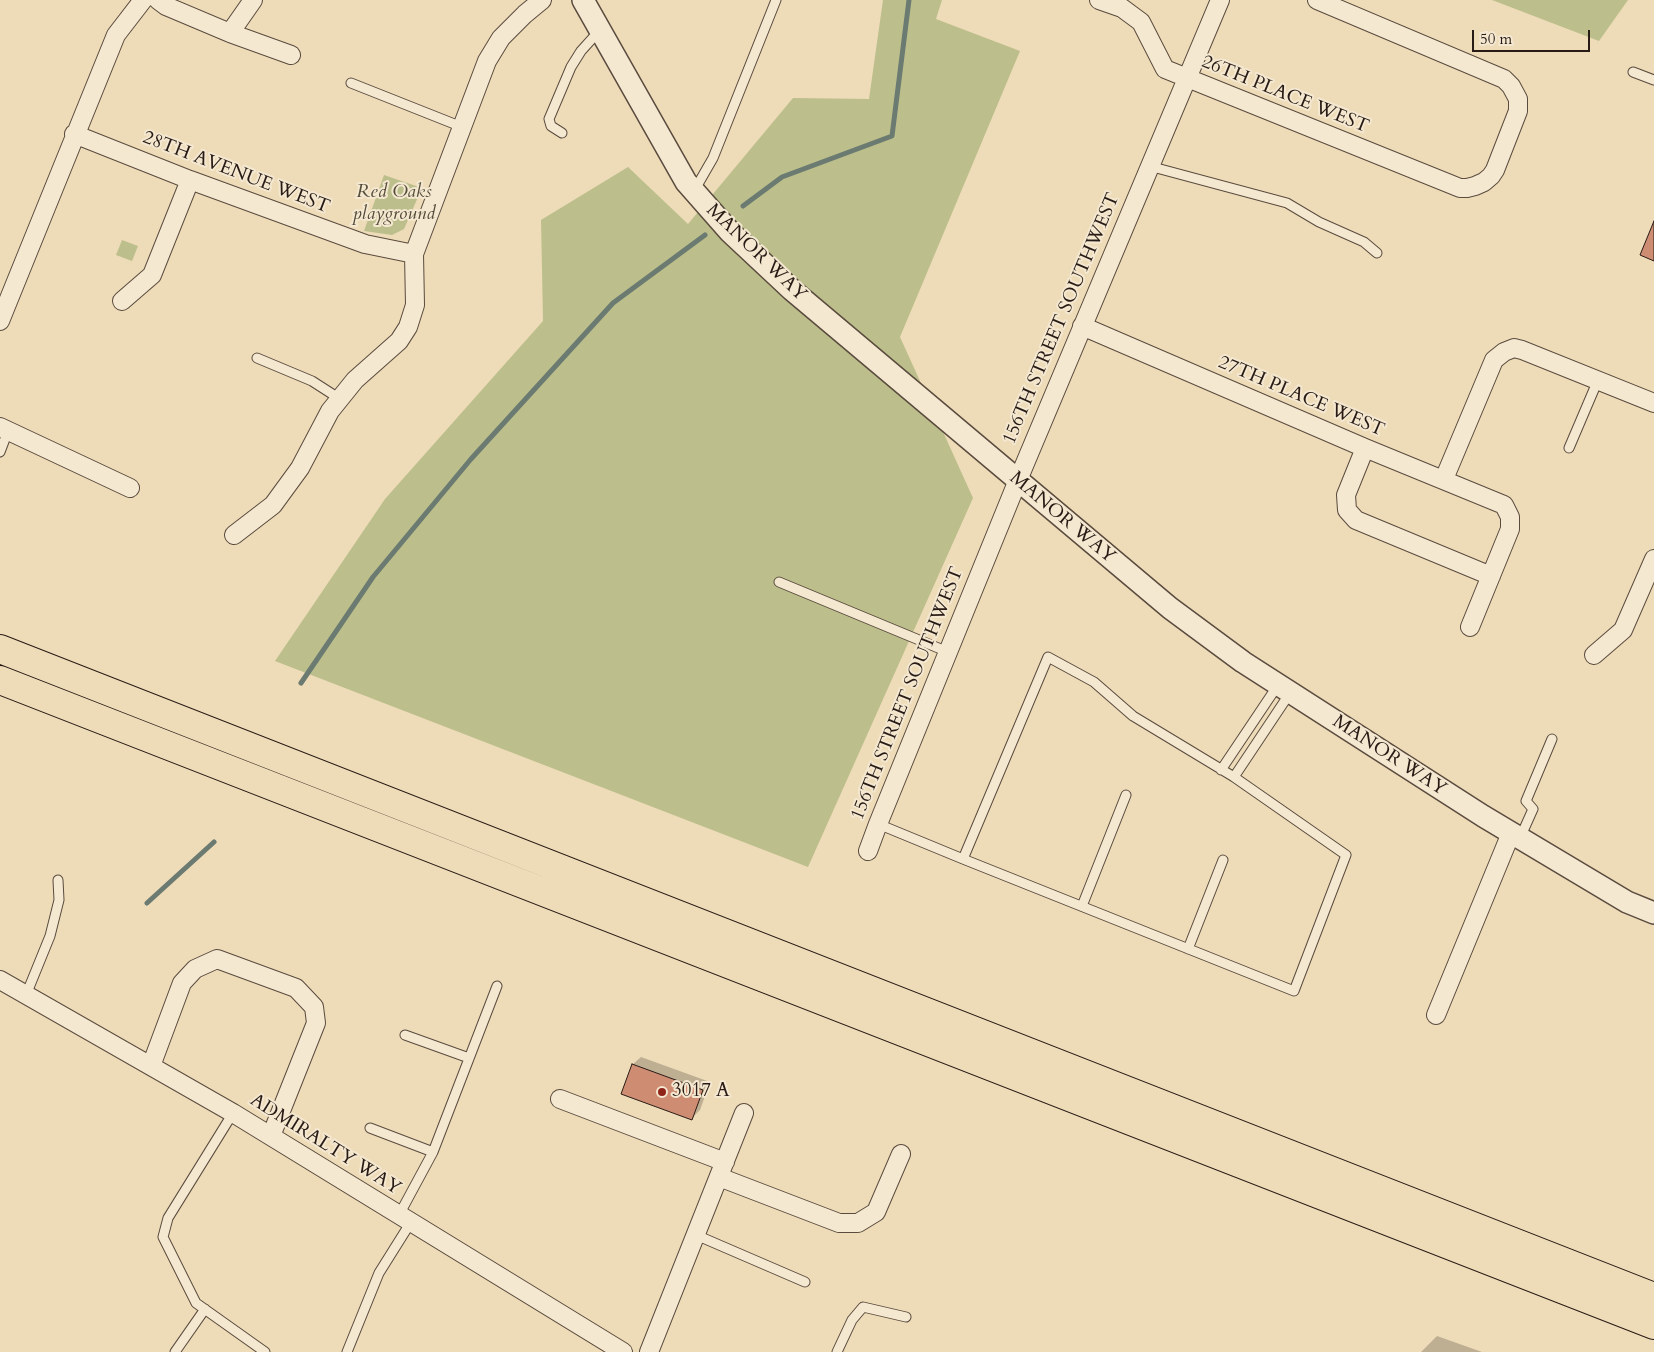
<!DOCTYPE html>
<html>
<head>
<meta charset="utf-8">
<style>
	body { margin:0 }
	#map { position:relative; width:1654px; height:1352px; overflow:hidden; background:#eedbb8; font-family:Cardo,serif }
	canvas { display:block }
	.scale { position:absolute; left:1472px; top:30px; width:118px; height:22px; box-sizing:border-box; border:2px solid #281b15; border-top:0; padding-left:6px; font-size:15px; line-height:18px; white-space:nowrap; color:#281b15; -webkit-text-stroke:4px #f4e8d1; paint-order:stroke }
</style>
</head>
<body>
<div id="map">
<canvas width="1654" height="1352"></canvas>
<div class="scale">50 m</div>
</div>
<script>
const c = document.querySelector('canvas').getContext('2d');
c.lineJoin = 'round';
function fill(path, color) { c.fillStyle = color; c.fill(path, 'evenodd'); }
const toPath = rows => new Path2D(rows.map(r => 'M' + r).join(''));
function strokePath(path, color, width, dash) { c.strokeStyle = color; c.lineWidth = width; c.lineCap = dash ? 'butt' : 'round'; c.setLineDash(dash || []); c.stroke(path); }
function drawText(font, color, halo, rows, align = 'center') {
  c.font = font + ' Cardo,serif'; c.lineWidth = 4; c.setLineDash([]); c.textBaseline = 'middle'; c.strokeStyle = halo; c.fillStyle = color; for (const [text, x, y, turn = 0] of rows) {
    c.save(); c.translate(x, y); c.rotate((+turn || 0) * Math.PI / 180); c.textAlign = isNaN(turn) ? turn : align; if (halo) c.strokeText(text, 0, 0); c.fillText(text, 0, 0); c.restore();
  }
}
fill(toPath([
	[883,0,942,0,936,19,1020,51,900,337,973,498,808,867,275,661,385,499,543,321,541,220,628,167,688,224,793,98,869,99],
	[1492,0,1628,0,1599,41],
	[384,175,422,188,404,229,392,235,364,231],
	[122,240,138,246,132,261,116,255]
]), '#bcbf8c');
fill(toPath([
	[641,1057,710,1082,700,1110,692,1118,623,1093,633,1064],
	[1437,1336,1482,1352,1421,1352]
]), '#0003');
strokePath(toPath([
	[743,206,782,177,892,136,909,0],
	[301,683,373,577,471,459,613,303,705,235],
	[147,903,214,842]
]), '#6c7b71', 5);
const building = toPath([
	[1654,221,1654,261,1640,255,1654,221],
	[632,1064,703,1090,692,1120,621,1094,632,1064]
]);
fill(building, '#ce8c73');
strokePath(building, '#281b15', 1);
const service = toPath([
	[1633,72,1654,80],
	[351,83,462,127],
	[562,133,551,126,549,119,571,67,581,51,600,30],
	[1149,166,1287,203,1319,222,1364,242,1377,253],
	[694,191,713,158,776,0],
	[257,358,312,381,340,399],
	[1569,448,1598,380],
	[0,452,8,431],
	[779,582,948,652],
	[1221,770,1278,685],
	[1234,777,1290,693],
	[878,824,963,859,1294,991,1346,855,1234,777,1133,716,1094,682,1048,657,963,859],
	[1520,838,1533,809,1526,801,1552,739],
	[1082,906,1126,795],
	[1188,949,1223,860],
	[26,995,50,936,59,900,58,880],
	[405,1035,469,1058],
	[233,1113,168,1218,163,1237,196,1303,265,1352],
	[370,1128,433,1152],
	[399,1215,433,1152,497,986],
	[696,1235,805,1282],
	[175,1352,205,1309],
	[347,1352,379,1273,411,1222],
	[837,1352,852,1320,863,1307,906,1317]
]);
const minor = toPath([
	[158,0,166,6,230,33,253,0],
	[1099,0,1122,8,1141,22,1165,69,1460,188,1467,188,1475,186,1484,182,1491,176,1495,170,1518,111,1518,99,1511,86,1504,79,1317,0],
	[230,33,291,55],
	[74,134,190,180,365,244,414,254],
	[122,301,152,275,190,180],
	[0,321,116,35,143,0],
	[1082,326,1365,448,1504,505,1510,517,1510,529,1470,627],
	[0,427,130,488],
	[1365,448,1346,495,1347,510,1356,520,1491,576],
	[1444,479,1494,360,1504,352,1514,348,1522,350,1654,403],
	[234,535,273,505,300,468,330,411,355,380,399,341,408,327,415,305,414,254,487,61,501,38,525,14,542,0],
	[1594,655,1623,630,1654,559],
	[868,851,878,824,1018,480,1220,0],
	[0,980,233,1113,623,1352],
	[1436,1015,1511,833],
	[151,1066,182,983,195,969,217,959,296,988,314,1007,316,1023,271,1136],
	[560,1099,725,1162],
	[719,1177,839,1223,858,1223,876,1212,901,1154],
	[649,1352,744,1113]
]);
const tertiary = toPath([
	[583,0,686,182,730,232,792,290,1170,608,1243,662,1483,816,1627,902,1654,913]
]);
const motorway = toPath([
	[0,649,1654,1297],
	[0,680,1654,1325]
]);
strokePath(service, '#5a4b3e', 11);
strokePath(minor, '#5a4b3e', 20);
strokePath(tertiary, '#5a4b3e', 24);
strokePath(motorway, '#281b15', 30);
strokePath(service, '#f4e8d1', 9);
strokePath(minor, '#f4e8d1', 18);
strokePath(tertiary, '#f4e8d1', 21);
strokePath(motorway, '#eedbb8', 28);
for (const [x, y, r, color] of [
	[662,1092,5,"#8f2418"]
]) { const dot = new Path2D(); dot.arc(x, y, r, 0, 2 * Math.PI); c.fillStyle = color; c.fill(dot); strokePath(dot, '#f4e8d1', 2); }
drawText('19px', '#281b15', '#f4e8d1', [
	["26TH PLACE WEST",1285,95,22],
	["28TH AVENUE WEST",236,173,21],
	["MANOR WAY",756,253,44],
	["156TH STREET SOUTHWEST",1062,319,-67],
	["27TH PLACE WEST",1301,397,23],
	["MANOR WAY",1062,518,40],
	["156TH STREET SOUTHWEST",908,694,-68],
	["MANOR WAY",1389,756,33],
	["ADMIRALTY WAY",325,1145,32]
]);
drawText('italic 19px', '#544c39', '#f4e8d1', [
	["Red Oaks",394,193],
	["playground",394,215]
]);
drawText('19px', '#281b15', '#f4e8d1', [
	["3017 A",672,1092]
], 'left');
</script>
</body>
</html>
